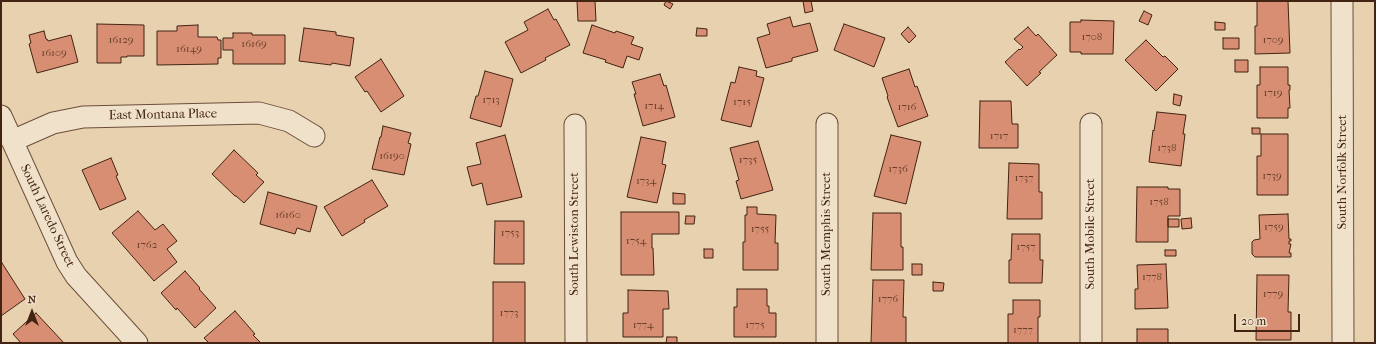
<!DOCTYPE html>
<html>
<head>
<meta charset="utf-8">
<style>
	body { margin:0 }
	#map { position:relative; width:1376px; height:344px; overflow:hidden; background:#e8d1af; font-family:"IM FELL French Canon",serif }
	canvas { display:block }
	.frame { position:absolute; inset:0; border:2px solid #432312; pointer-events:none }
	.north { position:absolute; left:12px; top:292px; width:40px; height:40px; -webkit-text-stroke:3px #f0e1cb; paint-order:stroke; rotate:0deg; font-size:11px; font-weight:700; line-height:16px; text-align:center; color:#432312 }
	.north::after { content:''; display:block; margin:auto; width:14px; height:18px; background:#432312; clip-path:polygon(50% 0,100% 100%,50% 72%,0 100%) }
	.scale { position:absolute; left:1234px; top:314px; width:66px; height:18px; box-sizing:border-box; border:2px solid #432312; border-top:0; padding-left:5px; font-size:12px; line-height:14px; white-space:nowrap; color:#432312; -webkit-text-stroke:3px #f0e1cb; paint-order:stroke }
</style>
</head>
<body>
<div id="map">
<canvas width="1376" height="344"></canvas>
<div class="frame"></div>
<div class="north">N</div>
<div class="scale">20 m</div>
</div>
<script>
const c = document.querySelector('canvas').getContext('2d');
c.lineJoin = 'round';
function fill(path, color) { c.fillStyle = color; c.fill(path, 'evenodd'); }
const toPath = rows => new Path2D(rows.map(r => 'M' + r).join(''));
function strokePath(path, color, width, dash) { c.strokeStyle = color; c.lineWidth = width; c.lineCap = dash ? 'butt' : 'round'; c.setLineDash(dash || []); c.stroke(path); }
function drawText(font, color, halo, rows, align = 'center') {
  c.font = font + ' "IM FELL French Canon",serif'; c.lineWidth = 3; c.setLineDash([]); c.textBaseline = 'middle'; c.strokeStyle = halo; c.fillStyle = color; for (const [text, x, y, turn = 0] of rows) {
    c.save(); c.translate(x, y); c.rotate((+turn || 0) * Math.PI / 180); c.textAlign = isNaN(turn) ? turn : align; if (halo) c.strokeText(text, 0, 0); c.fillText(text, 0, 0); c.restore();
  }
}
const building = toPath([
	[577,1,595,1,596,21,578,21,577,1],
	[666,1,673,4,670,9,664,5,666,1],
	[803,1,811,1,813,11,805,13,803,1],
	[1257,1,1288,1,1290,53,1255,54,1255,26,1257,26,1257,1],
	[548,9,554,20,556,19,570,45,545,58,546,60,521,73,505,42,528,30,524,22,548,9],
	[1144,11,1152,15,1148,25,1139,21,1144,11],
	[790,17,793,27,810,23,818,51,792,58,792,61,766,68,757,38,770,34,767,24,790,17],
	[1081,20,1114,21,1113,54,1081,54,1081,52,1070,52,1070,22,1081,22,1081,20],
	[1215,22,1225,23,1225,30,1215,30,1215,22],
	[97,24,144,25,144,56,127,56,127,57,121,57,121,63,97,63,97,24],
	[844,24,885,38,874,67,834,50,844,24],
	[198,25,198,37,217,37,218,40,221,40,221,58,218,58,218,64,157,65,157,31,177,31,177,26,198,25],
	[592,25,615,33,616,31,634,37,631,44,643,48,639,60,627,56,623,68,605,62,606,60,583,53,592,25],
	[908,27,916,36,909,43,901,34,908,27],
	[1028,27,1036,36,1038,34,1057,55,1039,72,1041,73,1027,86,1005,62,1019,49,1020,50,1023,47,1014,39,1028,27],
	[304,28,336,32,336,35,354,38,350,66,332,63,331,65,299,61,304,28],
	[697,28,707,29,707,36,696,36,697,28],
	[44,31,46,39,47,39,48,41,71,35,78,62,37,73,29,44,31,43,29,35,44,31],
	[233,33,252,33,252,35,285,35,285,64,233,64,233,50,223,50,223,38,233,38,233,33],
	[1223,38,1239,38,1239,49,1223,49,1223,38],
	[1146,40,1163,57,1165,56,1178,69,1156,91,1125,60,1146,40],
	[381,59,404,96,381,112,367,91,365,92,355,77,381,59],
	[1235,60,1248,60,1248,72,1235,72,1235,60],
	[739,67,757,71,756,76,764,78,751,127,721,120,731,82,735,83,739,67],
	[1260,67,1288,67,1288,85,1290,85,1290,90,1289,90,1290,108,1288,108,1288,118,1257,118,1257,85,1260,85,1260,67],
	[909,69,915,87,917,86,928,116,898,127,887,97,888,96,882,78,909,69],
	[485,71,513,79,501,127,470,118,476,96,478,96,485,71],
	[660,74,664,86,666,85,675,117,643,126,634,94,636,94,632,82,660,74],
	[1174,94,1182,96,1180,106,1173,104,1174,94],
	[980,101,1011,101,1012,124,1018,124,1018,148,979,148,980,101],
	[1157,112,1186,115,1183,134,1185,134,1181,166,1149,162,1153,130,1154,131,1157,112],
	[383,126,411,133,408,143,411,144,404,175,372,169,380,137,381,137,383,126],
	[1252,128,1260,128,1260,134,1252,134,1252,128],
	[1261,134,1288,134,1288,195,1257,195,1257,156,1261,156,1261,134],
	[505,135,522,197,487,205,482,183,472,186,467,167,481,164,476,143,505,135],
	[891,135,921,142,906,204,874,196,891,135],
	[641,137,666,142,662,164,666,165,657,203,627,197,641,137],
	[758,141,773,190,741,199,736,181,739,180,730,148,758,141],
	[234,150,258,173,256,175,264,182,244,203,236,196,235,196,212,174,234,150],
	[111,158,118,175,116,176,126,199,100,210,82,170,111,158],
	[1009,163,1039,164,1039,192,1042,192,1042,219,1007,219,1009,163],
	[372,180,388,206,364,220,365,222,342,236,324,207,372,180],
	[1137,187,1168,187,1168,189,1180,189,1180,216,1168,216,1168,242,1136,242,1137,187],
	[268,192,317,206,310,232,297,228,295,234,260,224,268,192],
	[673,193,685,194,685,204,673,204,673,193],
	[747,207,757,207,757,214,776,215,775,243,778,243,778,270,743,270,743,242,745,242,745,215,747,215,747,207],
	[138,211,155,230,163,224,177,241,167,249,177,262,154,281,112,233,138,211],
	[621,212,679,212,679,234,652,234,652,248,653,248,654,275,621,275,621,212],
	[873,213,901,213,901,247,903,247,903,270,871,270,873,213],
	[1288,214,1289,239,1291,239,1291,241,1289,241,1289,244,1291,244,1289,253,1291,253,1291,257,1255,257,1252,254,1252,242,1254,240,1260,239,1259,215,1288,214],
	[686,216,695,216,694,224,685,224,686,216],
	[1191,218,1192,228,1182,229,1181,219,1191,218],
	[1168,219,1179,219,1179,227,1168,227,1168,219],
	[495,221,524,221,524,264,494,264,495,221],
	[1012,234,1040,234,1040,260,1043,260,1042,283,1009,283,1009,260,1011,260,1012,234],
	[704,249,713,249,713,258,704,258,704,249],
	[1165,250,1176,250,1176,256,1165,256,1165,250],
	[2,263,25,299,1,316,1,264,2,263],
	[912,264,922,264,922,275,912,275,912,264],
	[1166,264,1168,308,1135,309,1135,289,1138,289,1137,265,1166,264],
	[185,271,200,288,199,289,216,308,195,328,177,308,176,310,161,293,185,271],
	[1257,275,1289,275,1288,312,1291,312,1291,340,1256,340,1257,275],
	[873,280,904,280,903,317,906,317,906,343,871,343,873,280],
	[493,282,525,282,525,343,493,343,493,282],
	[933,282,944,283,943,291,933,291,933,282],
	[737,289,767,289,767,306,769,306,769,313,776,313,776,337,734,337,734,307,737,307,737,289],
	[628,290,668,291,669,309,663,309,663,337,623,337,623,313,628,313,628,290],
	[1013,300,1040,300,1040,317,1038,317,1038,343,1008,343,1008,314,1013,314,1013,300],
	[235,311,255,334,253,335,261,343,209,343,204,338,235,311],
	[36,313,64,343,21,343,13,334,36,313],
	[1137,329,1168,329,1168,343,1137,343,1137,329],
	[667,337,677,337,677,343,666,343,667,337]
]);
fill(building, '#d78e73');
strokePath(building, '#432312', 1);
const street = toPath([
	[1342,1,1343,343],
	[1,116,67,262,76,276,137,343],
	[827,124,827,343],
	[1091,124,1091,343],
	[575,125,576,343],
	[12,141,53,123,83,117,259,113,289,121,314,136]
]);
strokePath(street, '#6c4e39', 23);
strokePath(street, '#f0e1cb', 21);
drawText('11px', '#683e2a', null, [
	["1708",1092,37],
	["16129",121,40],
	["1709",1273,40],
	["16169",254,44],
	["16149",189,49],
	["16109",54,53],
	["1719",1273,93],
	["1713",491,100],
	["1715",742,102],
	["1714",654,106],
	["1716",907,107],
	["1717",999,136],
	["1738",1167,148],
	["16190",392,156],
	["1735",748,160],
	["1736",898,169],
	["1739",1272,176],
	["1737",1024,178],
	["1734",646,181],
	["1758",1159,202],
	["16160",288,215],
	["1759",1274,227],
	["1755",760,229],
	["1753",510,233],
	["1754",636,241],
	["1762",147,245],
	["1757",1026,247],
	["1778",1152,277],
	["1779",1273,294],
	["1776",888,299],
	["1773",509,313],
	["1774",643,325],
	["1775",755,325],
	["1777",1023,330]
]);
drawText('13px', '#432312', '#f0e1cb', [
	["East Montana Place",163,115,-1],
	["South Norfolk Street",1343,172,-90],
	["South Laredo Street",47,216,65],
	["South Lewiston Street",575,234,-90],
	["South Memphis Street",827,234,-90],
	["South Mobile Street",1091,234,-90]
]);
</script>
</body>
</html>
